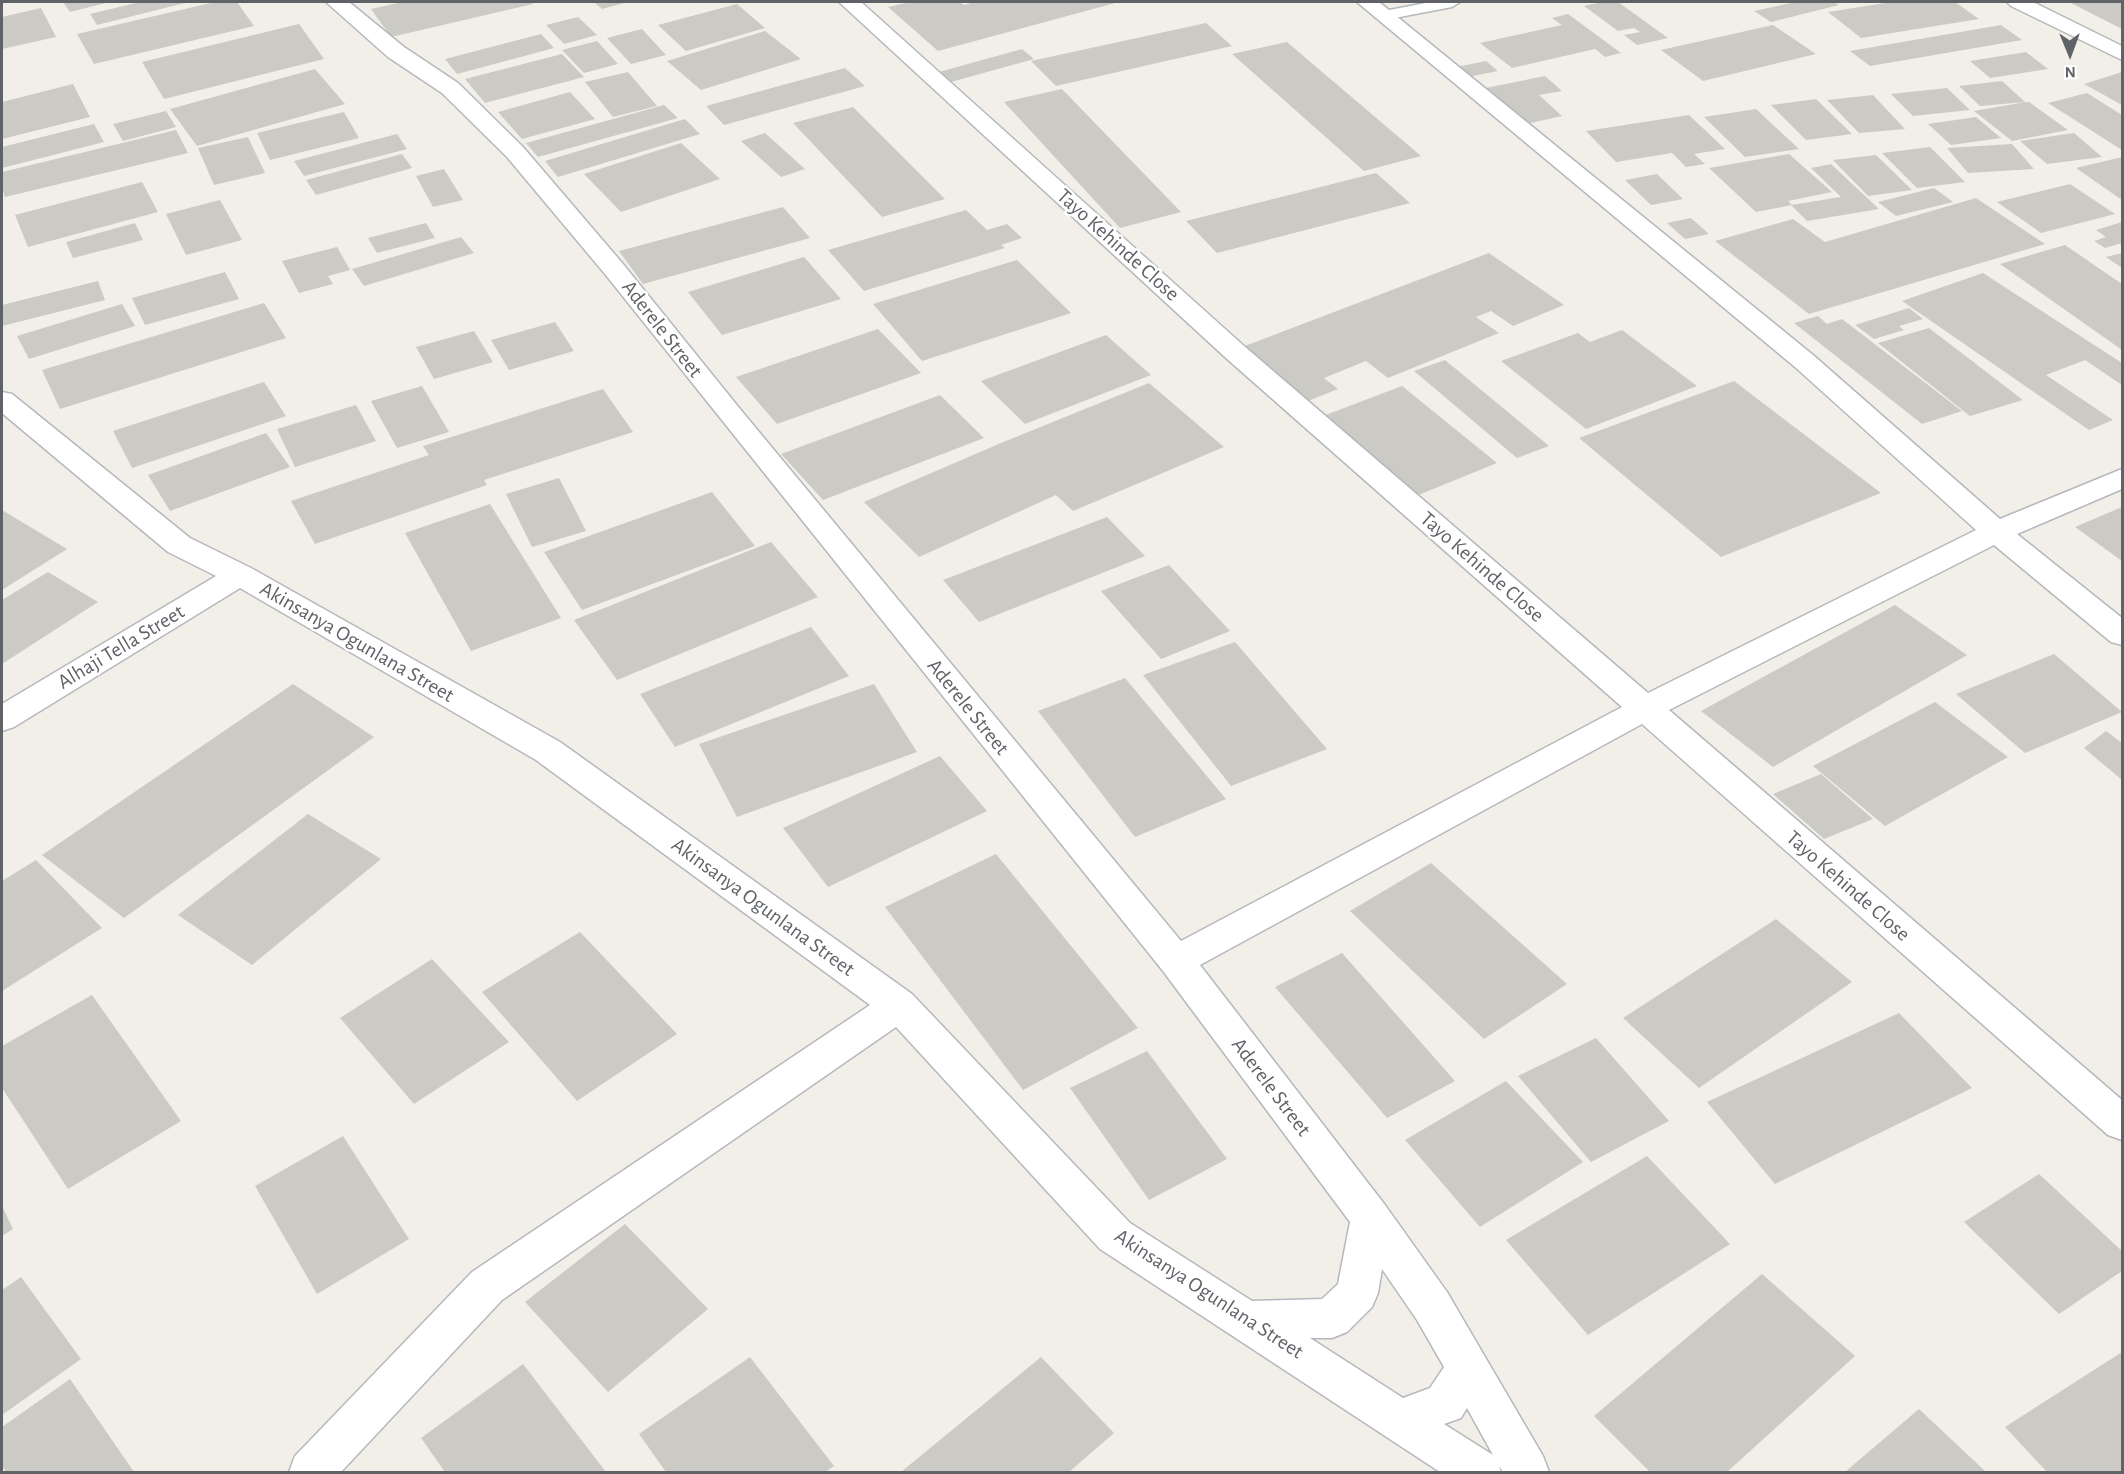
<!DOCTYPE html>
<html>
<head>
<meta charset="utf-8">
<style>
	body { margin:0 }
	#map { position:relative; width:2124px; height:1474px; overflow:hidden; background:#f1efe8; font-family:"Alegreya Sans",sans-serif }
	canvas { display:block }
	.frame { position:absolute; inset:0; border:3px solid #5f6368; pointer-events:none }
	.north { position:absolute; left:2040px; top:24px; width:60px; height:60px; -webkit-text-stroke:4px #fff; paint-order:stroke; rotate:179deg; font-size:16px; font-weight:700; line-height:24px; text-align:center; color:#5f6368 }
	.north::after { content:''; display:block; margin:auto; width:21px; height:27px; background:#5f6368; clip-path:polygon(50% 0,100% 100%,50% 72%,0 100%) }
</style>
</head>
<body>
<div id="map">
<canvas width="2124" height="1474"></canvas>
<div class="frame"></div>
<div class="north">N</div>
</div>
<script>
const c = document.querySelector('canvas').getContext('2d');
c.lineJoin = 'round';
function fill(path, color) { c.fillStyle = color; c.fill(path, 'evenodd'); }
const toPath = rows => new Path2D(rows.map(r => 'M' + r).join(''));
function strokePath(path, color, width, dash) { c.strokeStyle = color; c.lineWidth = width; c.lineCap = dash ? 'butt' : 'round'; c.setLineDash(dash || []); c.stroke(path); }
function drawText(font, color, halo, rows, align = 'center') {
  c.font = font + ' "Alegreya Sans",sans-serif'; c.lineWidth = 5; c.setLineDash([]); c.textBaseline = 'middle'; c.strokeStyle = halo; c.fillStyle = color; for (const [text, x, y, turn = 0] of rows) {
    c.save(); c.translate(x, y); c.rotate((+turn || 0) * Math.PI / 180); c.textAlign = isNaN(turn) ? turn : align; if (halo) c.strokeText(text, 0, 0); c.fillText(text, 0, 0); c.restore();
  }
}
fill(toPath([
	[63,2,110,2,70,12],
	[140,2,189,2,97,25,90,14],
	[215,2,237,2,254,26,94,64,77,34],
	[402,2,531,2,533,4,391,37,371,9],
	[594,2,628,2,602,9],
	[911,2,960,2,964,5,975,2,1119,2,938,51,888,7],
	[1602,2,1618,2,1668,38,1637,45,1624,35,1640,32,1634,28,1618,31,1584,6],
	[1796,2,1833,2,1839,5,1771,22,1754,11],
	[1892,2,1955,2,1979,19,1861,38,1828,12],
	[2069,2,2122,2,2122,29],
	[737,4,765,28,686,51,658,25],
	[41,8,56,37,2,49,2,17],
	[1568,14,1621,53,1605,57,1595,49,1512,68,1480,43,1562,25,1552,18],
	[578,17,597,35,564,44,546,25],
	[1206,23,1232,46,1056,86,1031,61],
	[299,24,324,59,164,99,142,62],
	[1773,25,1816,54,1703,81,1661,50],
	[2001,25,2022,40,1870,66,1850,51],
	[642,29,666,55,631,64,607,38],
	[765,31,801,59,701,90,667,61],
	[541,34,554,48,457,74,445,59],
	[597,41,618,64,584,73,562,50],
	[1287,42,1421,156,1364,171,1232,54],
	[1022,49,1034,59,951,82,939,72],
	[2026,52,2048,69,1990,78,1970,61],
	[562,54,584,77,485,103,465,79],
	[1486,61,1498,71,1468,77,1457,67],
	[845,68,865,86,724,125,706,106],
	[315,69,345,104,197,146,170,109],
	[628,72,657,106,613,117,585,82],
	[2122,72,2122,105,2084,84],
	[1545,76,1562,91,1539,95,1562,116,1526,124,1486,88],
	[2002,81,2025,102,1980,106,1959,86],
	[73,84,90,117,2,139,2,102],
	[1947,88,1970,110,1913,116,1891,94],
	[1062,89,1181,212,1120,228,1004,102],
	[570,92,595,119,522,139,498,112],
	[2087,93,2122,115,2122,150,2048,103],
	[1873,95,1905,129,1859,133,1827,100],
	[1816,99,1852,134,1806,140,1771,105],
	[2026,102,2029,102,2068,130,2012,141,1974,111],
	[664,105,678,118,538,157,526,143],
	[853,107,945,199,882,217,793,123],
	[1756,109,1799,149,1745,157,1704,117],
	[166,111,176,127,123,141,113,124],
	[344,112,359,138,270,160,257,133],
	[1689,115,1725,149,1694,154,1705,164,1686,167,1672,153,1616,162,1586,131],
	[1976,117,2001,138,1951,145,1928,124],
	[685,119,700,134,558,177,545,161],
	[94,124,104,142,2,168,2,147],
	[176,130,188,153,5,197,2,187,2,172],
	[765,133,805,169,781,177,741,141],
	[2074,133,2102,157,2047,164,2020,141],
	[397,134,407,149,304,176,294,161],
	[248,137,265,173,214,185,198,148],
	[681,143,720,179,621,212,584,174],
	[2012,144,2034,169,1968,173,1947,148],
	[1930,147,1965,182,1917,188,1882,153],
	[402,154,412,168,316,195,306,180],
	[1789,154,1832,192,1788,201,1792,205,1756,212,1709,168],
	[1876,155,1912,190,1868,196,1833,160],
	[2122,157,2122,200,2076,168],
	[1831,164,1879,209,1807,221,1791,205,1841,197,1811,168],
	[444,169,463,200,433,207,416,176],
	[1376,173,1410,203,1217,253,1186,221],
	[1657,174,1683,199,1651,205,1625,180],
	[142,182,158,212,28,247,15,215],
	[2070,184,2115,214,2041,233,1997,202],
	[1934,188,1953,202,1896,216,1878,202],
	[1976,198,2045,244,1809,314,1715,241,1793,219,1825,242],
	[220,200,242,240,186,255,166,214],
	[783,207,810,238,643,284,619,251],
	[966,210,987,230,1007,224,1022,238,1001,245,1005,248,864,291,828,250],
	[1691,218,1709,234,1685,239,1667,223],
	[2122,222,2122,243,2105,248,2094,241,2106,237,2096,230],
	[135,223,143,240,73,258,66,242],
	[426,223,435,238,377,253,368,238],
	[461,237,474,253,364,286,352,269],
	[2065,245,2122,284,2122,350,2000,264],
	[337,247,350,270,328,276,333,284,299,293,282,261],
	[1489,253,1564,305,1513,326,1491,311,1476,317,1499,333,1388,378,1366,361,1324,378,1338,389,1303,403,1237,349],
	[2122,253,2122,268,2106,257],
	[804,257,841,299,722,335,688,292],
	[1017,260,1071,313,922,361,873,304],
	[225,272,239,299,145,325,132,298],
	[1983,273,2122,363,2122,385,2085,360,2046,375,2113,420,2089,430,1902,301],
	[98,281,105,300,2,326,2,305],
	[264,303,286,338,60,409,42,370],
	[122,304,135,326,29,359,17,336],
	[1909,308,1923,319,1899,326,1904,330,1874,339,1855,325],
	[1818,316,1827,324,1842,319,1962,411,1922,424,1794,323],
	[555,322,574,351,509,370,491,340],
	[1929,328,2023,400,1970,416,1878,343],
	[878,329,921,373,777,424,736,377],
	[1622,330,1697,386,1586,429,1501,361,1578,333,1590,342],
	[474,331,493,362,434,379,416,347],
	[1106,335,1151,375,1025,424,981,381],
	[1445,360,1549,446,1517,458,1414,371],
	[1734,381,1881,493,1721,557,1579,438],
	[264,382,286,416,132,468,113,431],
	[1149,383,1224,447,1073,511,1056,495,919,557,864,502,1001,443],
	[422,386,449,432,397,448,371,401],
	[1402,386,1497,463,1416,496,1323,416],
	[603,389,633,432,484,480,487,485,315,544,291,501,429,455,423,446],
	[940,395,984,438,823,500,781,454],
	[356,405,376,441,295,467,277,429],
	[266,433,290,467,170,511,148,475],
	[559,478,586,531,532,547,506,494],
	[712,492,755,546,582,610,544,552],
	[490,504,561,618,471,651,405,533],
	[2122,507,2122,561,2075,527],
	[2,510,67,549,2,590],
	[1107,517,1145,556,979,622,943,580],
	[771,542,818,597,617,680,574,620],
	[1169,565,1230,631,1161,659,1101,591],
	[48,572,98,602,2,664,2,600],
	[1895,605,1967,655,1773,767,1701,711],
	[811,627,849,676,675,747,640,694],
	[1235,642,1327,749,1231,786,1143,675],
	[2054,654,2122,712,2025,753,1956,694],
	[1125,678,1226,799,1135,837,1038,711],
	[293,684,374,737,124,918,42,855],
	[874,684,917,752,737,817,699,744],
	[1935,702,2008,757,1885,826,1813,766],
	[2106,731,2122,743,2122,780,2084,748],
	[940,756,987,811,828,887,783,828],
	[1821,774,1873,819,1824,839,1773,794],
	[308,814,381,859,252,965,178,915],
	[996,854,1138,1028,1023,1090,885,907],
	[36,860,102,928,2,991,2,881],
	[1431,863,1567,984,1484,1039,1350,911],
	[1776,919,1852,982,1699,1088,1623,1018],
	[580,932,677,1034,577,1101,482,992],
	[1342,953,1455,1081,1387,1118,1275,987],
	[432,959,509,1042,414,1104,340,1018],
	[92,995,181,1121,68,1189,2,1088,2,1046],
	[1899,1013,1972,1088,1775,1184,1707,1102],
	[1596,1038,1669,1121,1591,1162,1518,1076],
	[1147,1051,1227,1159,1149,1200,1070,1088],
	[1506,1081,1583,1162,1480,1227,1405,1140],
	[343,1136,409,1239,317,1294,255,1186],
	[1647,1156,1730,1244,1588,1335,1506,1240],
	[2039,1174,2122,1251,2122,1271,2059,1314,1964,1222],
	[2,1206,13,1229,2,1236],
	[625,1224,708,1309,608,1392,525,1302],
	[1762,1274,1855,1356,1727,1472,1650,1472,1594,1416],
	[21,1277,81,1359,2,1415,2,1290],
	[2122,1352,2122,1472,2047,1472,2005,1427],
	[750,1357,834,1466,825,1472,666,1472,639,1434],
	[1041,1357,1114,1433,1069,1472,901,1472],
	[523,1364,606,1472,445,1472,421,1438],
	[70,1379,134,1472,6,1472,2,1466,2,1427],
	[1919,1409,1986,1472,1845,1472]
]), '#cccac5');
const service = toPath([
	[1431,2,1460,2,1452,7,1384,20,1376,15,1379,12,1431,2]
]);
const minor = toPath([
	[326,2,349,2,404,47,458,83,523,147,623,264,740,409,1181,941,1622,707,1226,358,839,2,861,2,1244,346,1648,693,1976,530,1795,367,1357,2,1379,2,1813,355,2000,519,2122,469,2122,489,2017,534,2122,618,2122,645,2111,642,1994,545,1669,710,2122,1100,2122,1140,2108,1135,1642,724,1200,965,1385,1205,1447,1292,1543,1456,1549,1472,1503,1472,1499,1466,1501,1472,1440,1472,1100,1249,896,1027,502,1300,341,1472,289,1472,295,1456,472,1272,870,1005,536,760,240,588,14,727,2,731,2,704,216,576,168,552,2,413,2,392,12,394,190,538,251,568,560,742,912,994,1130,1223,1252,1301,1322,1299,1338,1284,1350,1222,1163,971,605,274,507,157,442,93,388,57,326,2],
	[1382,1269,1417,1320,1444,1367,1430,1388,1403,1398,1310,1338,1332,1338,1347,1332,1372,1307,1378,1293,1382,1269],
	[1467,1408,1493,1455,1444,1424,1461,1418,1467,1408],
	[2007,2,2033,2,2122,46,2122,60,2011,6,2007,2]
]);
strokePath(service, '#b5b8bc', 3);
strokePath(minor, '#b5b8bc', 3);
fill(service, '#fff');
fill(minor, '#fff');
drawText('21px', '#5f6368', '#fff', [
	["Tayo Kehinde Close",1118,245,42],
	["Aderele Street",662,329,52],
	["Tayo Kehinde Close",1482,567,41],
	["Akinsanya Ogunlana Street",357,642,30],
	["Alhaji Tella Street",121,647,-31],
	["Aderele Street",968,707,51],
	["Tayo Kehinde Close",1848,886,41],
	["Akinsanya Ogunlana Street",763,907,36],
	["Aderele Street",1271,1087,53],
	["Akinsanya Ogunlana Street",1209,1294,33]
]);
</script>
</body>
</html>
